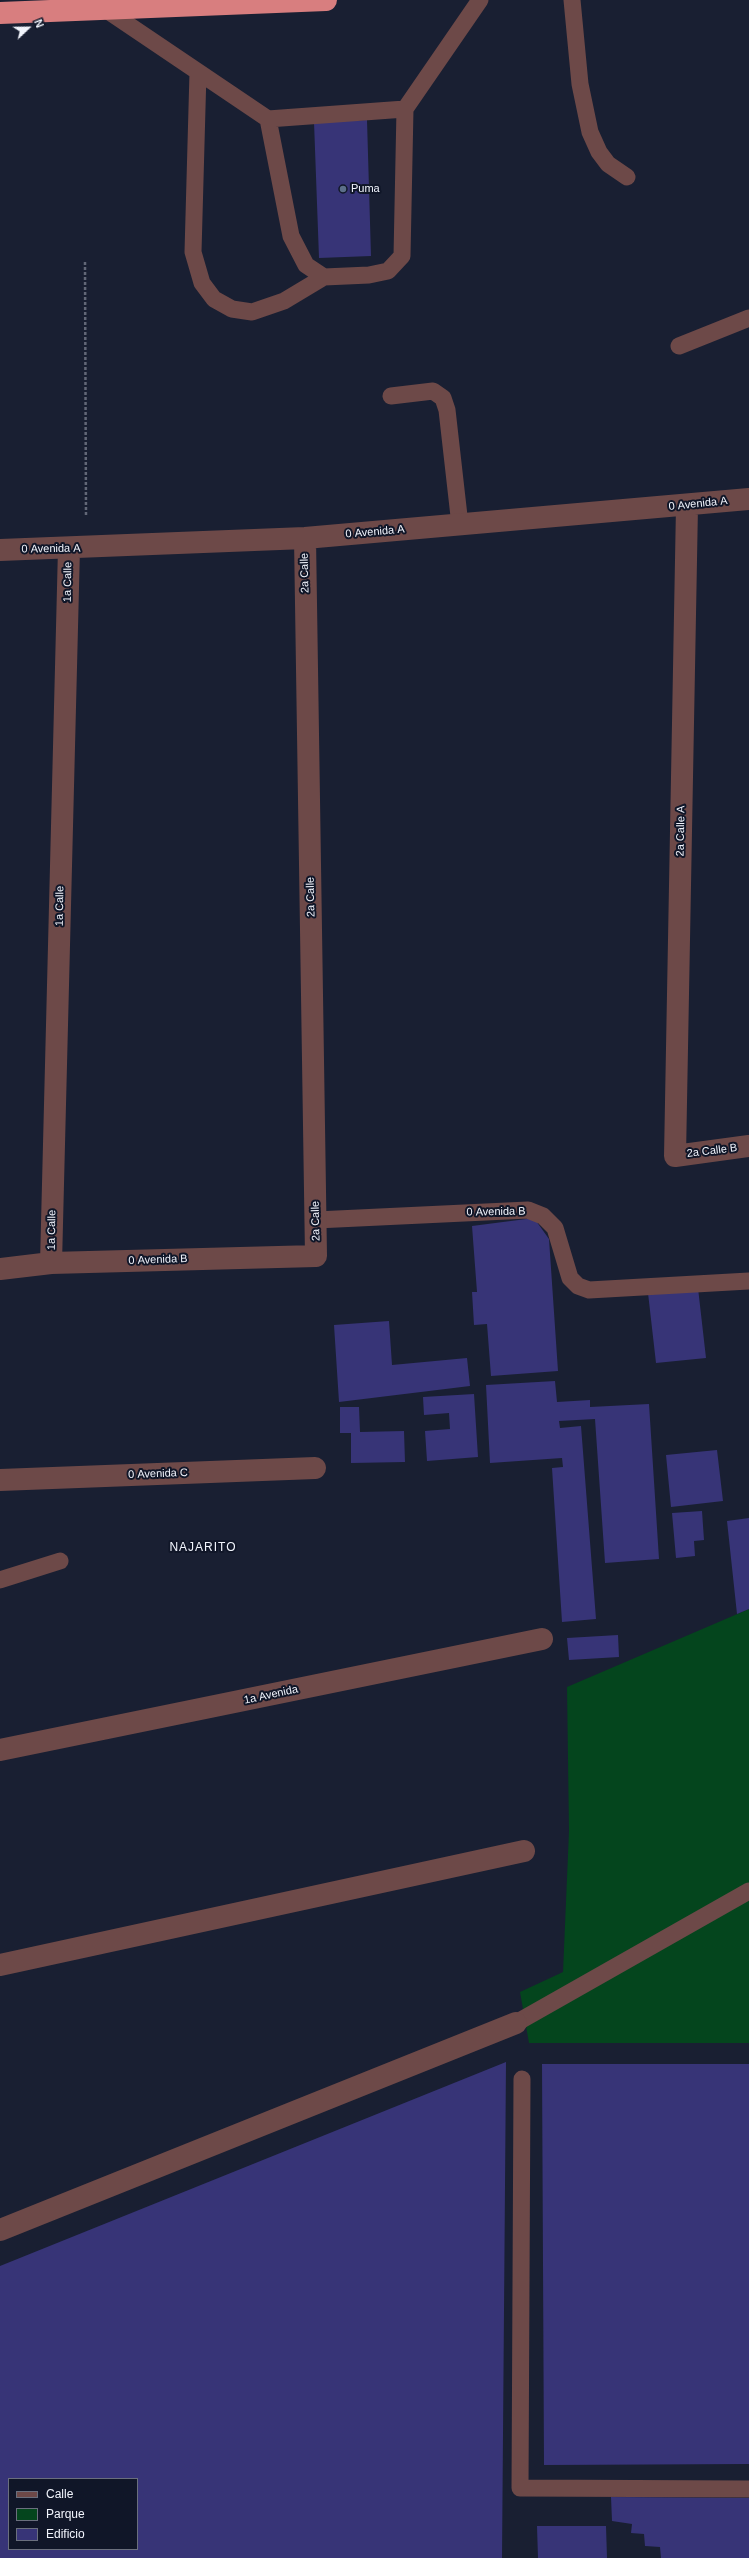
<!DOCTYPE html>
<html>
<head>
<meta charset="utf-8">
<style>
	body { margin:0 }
	#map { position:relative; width:749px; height:2558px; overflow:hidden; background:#191f32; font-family:Arial,sans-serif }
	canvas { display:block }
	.legend { position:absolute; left:8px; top:2478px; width:130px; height:72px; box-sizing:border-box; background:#101628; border:1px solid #6a6f7d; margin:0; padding:5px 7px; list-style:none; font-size:12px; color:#f2f5fd }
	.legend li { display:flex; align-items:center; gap:8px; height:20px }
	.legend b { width:20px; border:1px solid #6a6f7d }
	.north { position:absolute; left:8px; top:8px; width:40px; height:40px; -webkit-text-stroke:3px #101628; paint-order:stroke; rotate:68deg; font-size:11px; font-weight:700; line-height:16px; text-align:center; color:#f2f5fd }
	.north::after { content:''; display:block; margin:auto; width:14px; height:18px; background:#f2f5fd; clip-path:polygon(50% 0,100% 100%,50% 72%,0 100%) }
</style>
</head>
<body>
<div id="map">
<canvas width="749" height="2558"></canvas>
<ul class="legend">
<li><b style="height:5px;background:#6d4948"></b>Calle</li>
<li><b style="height:11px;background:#04451d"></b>Parque</li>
<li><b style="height:11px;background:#373477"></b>Edificio</li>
</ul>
<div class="north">N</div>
</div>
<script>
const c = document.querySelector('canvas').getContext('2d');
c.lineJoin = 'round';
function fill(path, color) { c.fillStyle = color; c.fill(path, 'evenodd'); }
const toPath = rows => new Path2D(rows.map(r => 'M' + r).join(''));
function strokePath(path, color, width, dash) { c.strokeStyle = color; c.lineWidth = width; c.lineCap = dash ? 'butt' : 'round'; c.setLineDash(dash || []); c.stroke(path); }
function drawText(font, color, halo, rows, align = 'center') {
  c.font = font + ' Arial,sans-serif'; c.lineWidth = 4; c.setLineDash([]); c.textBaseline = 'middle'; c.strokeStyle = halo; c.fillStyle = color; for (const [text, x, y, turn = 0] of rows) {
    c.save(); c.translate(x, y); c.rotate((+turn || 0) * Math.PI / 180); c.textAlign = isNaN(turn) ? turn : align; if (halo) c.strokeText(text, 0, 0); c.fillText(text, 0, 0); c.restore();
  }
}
fill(toPath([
	[749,1609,749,2043,529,2043,520,1992,563,1972,569,1831,567,1687]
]), '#04451d');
fill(toPath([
	[367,120,371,256,319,258,314,122],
	[534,1218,549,1239,558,1371,491,1376,487,1324,474,1325,472,1292,477,1292,472,1226],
	[698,1288,706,1358,656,1363,648,1293],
	[389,1321,392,1365,467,1358,470,1386,339,1402,334,1325],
	[555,1381,557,1402,590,1400,590,1407,649,1404,659,1559,605,1563,595,1419,559,1421,560,1428,581,1426,596,1619,562,1622,552,1468,563,1467,562,1458,490,1463,486,1385],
	[474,1394,478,1457,427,1461,425,1431,450,1429,449,1413,424,1415,423,1397],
	[340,1407,359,1407,360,1432,404,1431,405,1462,351,1463,351,1433,340,1433],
	[717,1450,723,1501,671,1507,666,1455],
	[702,1511,704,1540,694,1541,695,1556,676,1558,672,1513],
	[749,1518,749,1609,737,1614,727,1521],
	[618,1635,619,1657,569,1660,567,1638],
	[506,2062,502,2558,0,2558,0,2266],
	[9,2479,137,2479,137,2549,9,2549],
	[542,2064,749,2064,749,2464,544,2465],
	[611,2497,749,2498,749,2558,661,2558,660,2547,645,2546,644,2534,631,2533,632,2524,612,2521],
	[537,2526,606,2526,607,2558,538,2558]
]), '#373477');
strokePath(toPath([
	[85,262,86,515]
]), '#626777', 2.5, [3, 2]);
strokePath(toPath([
	[572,0,580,84,590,132,599,152,608,164,627,177],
	[105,9,268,119,405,109],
	[198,72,193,252,202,283,214,299,232,309,252,312,284,301,324,277],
	[268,119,291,236,306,265,324,277,369,275,388,271,402,256,405,109,480,0],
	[679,346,749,318],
	[391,396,433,391,443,398,447,410,460,525],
	[316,1220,528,1210,543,1216,555,1228,570,1278,578,1286,589,1290,749,1281],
	[0,1580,60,1561],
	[516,2023,749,1891],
	[522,2079,520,2488,749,2489]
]), '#6d4948', 17);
strokePath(toPath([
	[687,506,675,1156,749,1146],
	[0,550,305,538,749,499],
	[51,1263,69,548],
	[0,1269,51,1263,316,1256,305,538],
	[0,1480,315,1468],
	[0,1750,542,1639],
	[0,1965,524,1851],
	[0,2230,516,2023]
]), '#6d4948', 22);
strokePath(toPath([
	[0,13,326,0]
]), '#d87e7f', 22);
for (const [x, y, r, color] of [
	[343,189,4,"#5c6f8a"]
]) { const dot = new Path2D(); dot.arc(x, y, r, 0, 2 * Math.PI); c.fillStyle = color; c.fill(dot); strokePath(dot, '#101628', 1.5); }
drawText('11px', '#f2f5fd', '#101628', [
	["Puma",351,189]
], 'left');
drawText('11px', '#f2f5fd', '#101628', [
	["0 Avenida A",698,504,-6],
	["0 Avenida A",375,532,-5],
	["0 Avenida A",51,549,-1],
	["2a Calle",305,573,-91],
	["1a Calle",68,582,-89],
	["2a Calle A",681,831,-89],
	["2a Calle",311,897,-91],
	["1a Calle",60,906,-89],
	["2a Calle B",712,1151,-7],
	["0 Avenida B",496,1212,-1],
	["2a Calle",316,1221,-91],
	["1a Calle",52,1230,-89],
	["0 Avenida B",158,1260,-2],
	["0 Avenida C",158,1474,-2],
	["1a Avenida",271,1695,-12]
]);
c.letterSpacing = '1px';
drawText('12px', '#f2f5fd', '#101628', [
	["NAJARITO",203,1548]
]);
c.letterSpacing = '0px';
</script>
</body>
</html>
